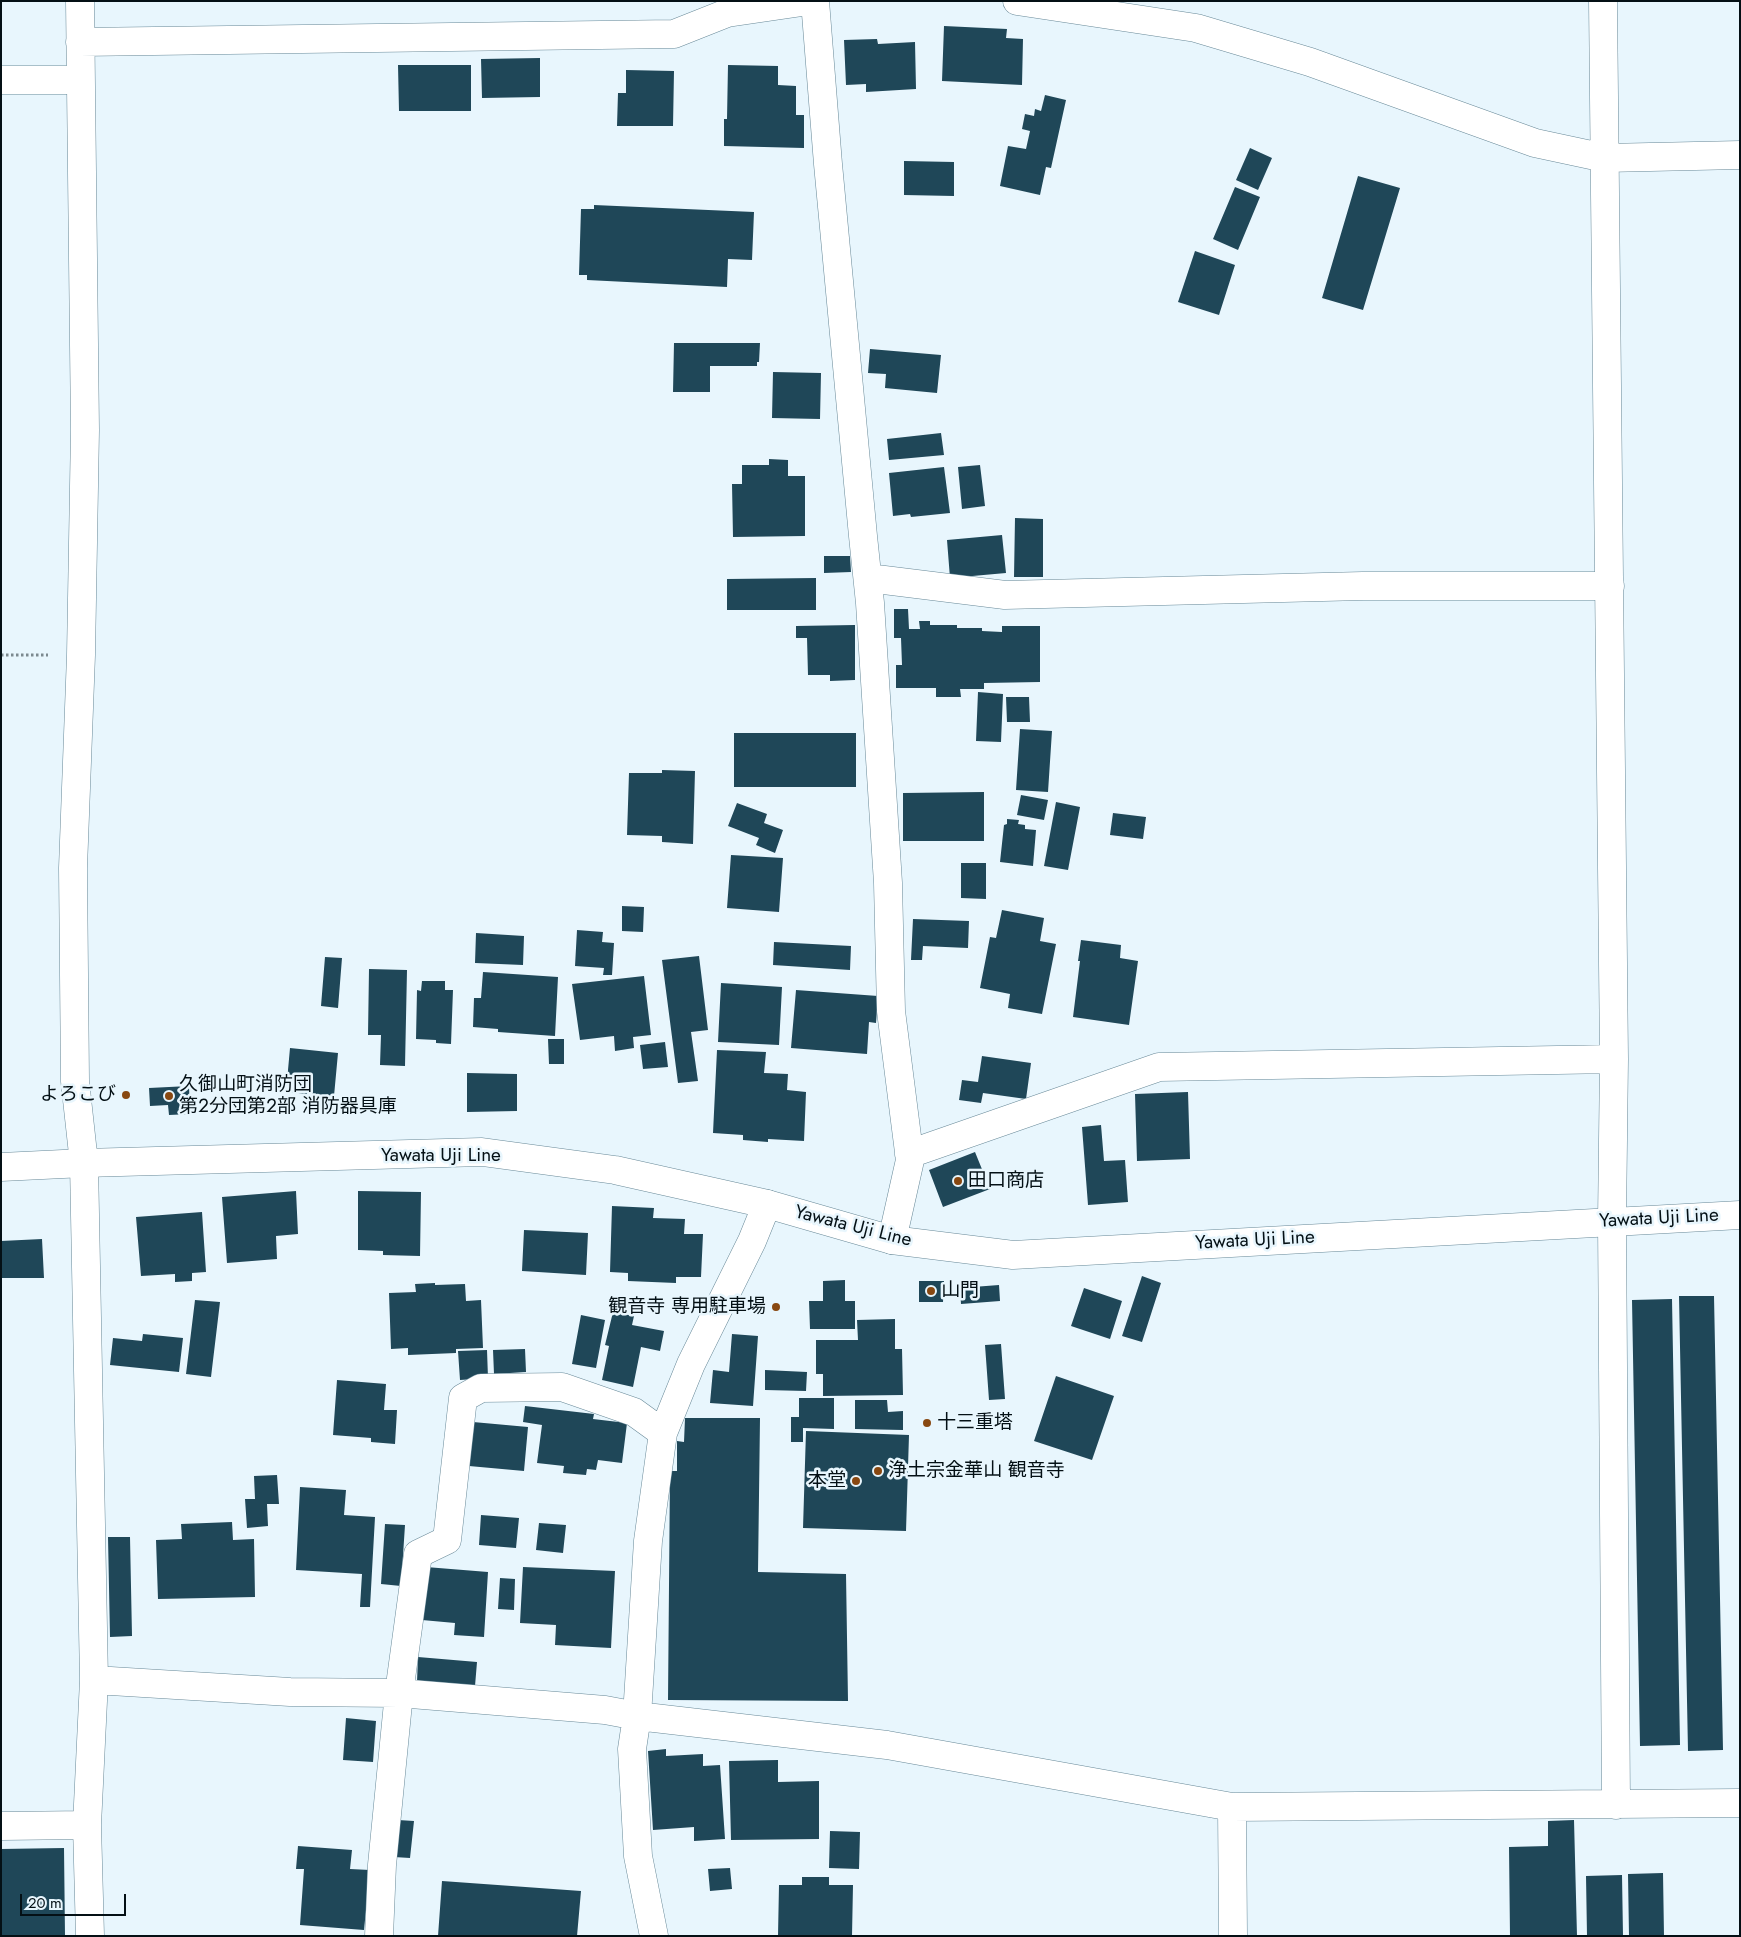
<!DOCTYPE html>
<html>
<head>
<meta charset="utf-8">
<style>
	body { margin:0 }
	#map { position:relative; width:1741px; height:1937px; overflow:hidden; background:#e8f6fd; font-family:Jost,sans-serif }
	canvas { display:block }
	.frame { position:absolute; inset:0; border:2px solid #041015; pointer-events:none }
	.scale { position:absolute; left:20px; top:1894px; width:106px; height:22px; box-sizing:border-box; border:2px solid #041015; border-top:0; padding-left:6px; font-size:15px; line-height:18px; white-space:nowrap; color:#041015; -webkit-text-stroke:4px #e8f6fd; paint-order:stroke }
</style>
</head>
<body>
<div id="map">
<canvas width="1741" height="1937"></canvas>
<div class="frame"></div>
<div class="scale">20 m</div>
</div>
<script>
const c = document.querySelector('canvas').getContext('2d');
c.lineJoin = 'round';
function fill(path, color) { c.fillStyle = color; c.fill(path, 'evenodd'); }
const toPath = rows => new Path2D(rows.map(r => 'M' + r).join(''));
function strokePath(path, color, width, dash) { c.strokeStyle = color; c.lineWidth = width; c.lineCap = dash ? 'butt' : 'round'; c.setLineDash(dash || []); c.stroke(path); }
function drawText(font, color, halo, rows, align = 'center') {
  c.font = font + ' Jost,"Noto Sans JP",sans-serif'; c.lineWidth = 5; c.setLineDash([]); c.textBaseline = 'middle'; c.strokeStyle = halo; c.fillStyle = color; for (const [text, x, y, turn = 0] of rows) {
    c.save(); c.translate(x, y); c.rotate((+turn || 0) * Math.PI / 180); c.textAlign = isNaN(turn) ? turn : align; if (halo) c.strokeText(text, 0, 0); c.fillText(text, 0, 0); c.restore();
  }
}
fill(toPath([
	[944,26,1007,29,1006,38,1023,39,1022,85,942,81],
	[877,39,878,44,915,42,916,89,866,92,866,84,846,85,844,40],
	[540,58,540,97,482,98,481,59],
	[398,65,471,65,471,111,399,111],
	[728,65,778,66,778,85,796,86,796,115,804,115,804,148,724,146,724,119,727,119],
	[626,70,674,71,673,126,617,126,618,93,626,93],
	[1045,95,1066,100,1051,168,1046,167,1040,195,1000,186,1008,146,1026,149,1030,131,1022,129,1025,114,1034,116,1035,109,1041,111],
	[1250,148,1272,158,1258,190,1236,180],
	[904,161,954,162,954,196,904,195],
	[1358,176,1400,188,1363,310,1322,298],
	[1235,187,1260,197,1238,250,1213,239],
	[594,205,754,212,752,260,728,259,727,287,587,280,587,275,579,275,581,209,594,209],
	[1195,251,1235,265,1219,315,1178,302],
	[674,343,760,343,759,362,757,362,757,366,710,366,710,392,673,392],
	[870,349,941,355,937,393,885,388,886,374,868,373],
	[773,372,821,373,820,419,772,418],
	[941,433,944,455,889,460,887,439],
	[769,459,788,460,788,476,805,476,805,536,733,537,732,484,742,484,742,465,769,465],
	[980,465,985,506,962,509,958,467],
	[944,467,950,513,911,517,910,514,893,516,889,473],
	[1015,518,1043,519,1043,577,1014,577],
	[1002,535,1006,573,950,578,947,540],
	[824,556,850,556,851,572,824,573],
	[816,578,816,610,727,610,727,579],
	[894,609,908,609,909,629,920,629,919,621,930,621,930,625,957,625,957,628,982,628,982,631,1002,632,1002,626,1040,626,1040,682,984,683,984,689,960,689,961,697,936,697,936,688,896,688,896,665,902,665,901,638,894,638],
	[855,625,855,680,830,681,830,675,808,675,807,638,796,638,796,626],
	[978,692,1003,694,1001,742,976,741],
	[1006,697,1029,697,1030,722,1007,722],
	[1020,729,1052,731,1048,792,1016,790],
	[734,733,856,733,856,787,734,787],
	[662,770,695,771,693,844,662,842,662,836,627,835,629,773,662,773],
	[984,792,984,841,903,841,903,793],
	[1021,795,1048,800,1044,820,1017,815],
	[1056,802,1080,807,1068,870,1044,866],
	[737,803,767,814,764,823,783,830,775,853,756,845,759,838,728,826],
	[1113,813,1146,817,1143,839,1110,835],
	[1007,819,1019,820,1018,824,1025,825,1025,829,1036,830,1033,866,1000,862,1004,825,1007,824],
	[731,855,783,858,779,912,727,908],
	[961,863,986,863,986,899,961,898],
	[622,906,644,907,643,932,622,931],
	[1002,910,1044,918,1040,941,1056,944,1042,1014,1008,1008,1010,994,980,988,990,937,996,938],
	[913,919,969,921,968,948,923,946,922,960,911,960],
	[577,930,603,932,602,942,614,943,612,975,603,975,604,968,575,966],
	[476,933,524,936,523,965,475,963],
	[1081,940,1121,945,1120,958,1138,961,1129,1025,1073,1017,1080,961,1078,961],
	[774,942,851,946,850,970,773,965],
	[699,956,708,1030,691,1032,698,1081,678,1083,662,960],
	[325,957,342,958,338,1008,321,1006],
	[369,969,407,970,405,1066,380,1065,381,1035,368,1035],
	[483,972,558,977,555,1036,498,1032,498,1029,473,1027,474,998,481,998],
	[644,976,651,1035,633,1037,634,1048,615,1051,614,1036,580,1040,572,984],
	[422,981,445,981,445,990,453,990,451,1044,436,1043,436,1040,416,1039,417,990,421,991],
	[721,983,782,987,779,1045,718,1042],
	[796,990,878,996,876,1023,869,1022,867,1054,791,1048],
	[548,1039,564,1039,564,1064,549,1064],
	[665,1042,668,1067,643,1069,640,1045],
	[290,1048,338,1053,334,1096,286,1092],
	[717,1050,766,1052,764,1073,788,1074,787,1090,806,1092,804,1141,768,1139,768,1142,743,1140,743,1135,713,1133],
	[982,1056,1031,1063,1026,1099,983,1093,981,1103,959,1100,962,1080,978,1082],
	[467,1073,517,1074,517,1111,467,1112],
	[189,1086,190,1114,169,1115,168,1105,150,1106,149,1088],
	[1188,1092,1190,1159,1137,1161,1135,1094],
	[1101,1125,1104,1161,1125,1160,1128,1202,1088,1205,1082,1127],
	[975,1152,990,1189,943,1207,929,1170],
	[296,1191,298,1234,276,1236,277,1259,227,1263,222,1197],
	[358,1191,421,1192,420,1256,383,1255,383,1251,358,1250],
	[612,1206,654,1208,653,1218,685,1219,684,1234,703,1234,701,1277,676,1277,676,1283,628,1281,628,1273,610,1272],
	[202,1212,206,1272,192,1273,192,1281,175,1282,175,1274,141,1276,136,1217],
	[524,1230,588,1233,586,1275,522,1271],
	[42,1239,44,1278,1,1278,1,1241],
	[1142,1276,1161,1283,1142,1342,1122,1336],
	[845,1280,845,1301,855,1301,855,1329,810,1329,809,1301,823,1301,823,1281],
	[919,1281,944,1281,943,1302,919,1302],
	[435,1283,435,1285,465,1284,466,1301,481,1300,483,1348,456,1349,456,1353,408,1355,408,1348,391,1349,389,1293,416,1292,415,1284],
	[999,1285,1000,1301,961,1304,960,1288],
	[1084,1288,1122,1301,1110,1339,1071,1326],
	[1679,1296,1714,1296,1723,1750,1688,1751],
	[1672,1299,1680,1745,1640,1746,1632,1300],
	[195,1300,220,1302,211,1377,186,1374],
	[613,1312,634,1316,632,1325,664,1331,660,1351,641,1347,633,1387,602,1380,609,1346,605,1345],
	[581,1315,605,1320,596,1368,572,1364],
	[895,1319,895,1349,902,1349,903,1395,823,1396,823,1374,816,1374,816,1340,858,1340,857,1320],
	[143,1334,183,1338,179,1372,110,1365,113,1338,142,1341],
	[732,1334,758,1336,753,1406,710,1403,713,1370,729,1372],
	[1001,1344,1005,1399,989,1400,985,1345],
	[525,1349,526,1372,494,1374,493,1350],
	[487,1350,488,1378,460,1380,458,1351],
	[765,1370,807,1372,806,1391,765,1390],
	[1056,1376,1114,1396,1092,1460,1034,1441],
	[337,1380,386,1384,384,1410,397,1410,395,1444,371,1442,371,1438,333,1435],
	[799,1398,834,1398,834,1429,803,1428,803,1442,791,1442,791,1417,799,1417],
	[855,1400,887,1400,888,1412,903,1411,903,1430,855,1429],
	[525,1406,594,1414,593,1419,627,1423,622,1463,598,1460,596,1470,587,1469,586,1475,563,1473,564,1466,537,1463,542,1425,523,1422],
	[685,1418,760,1418,758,1572,846,1574,848,1701,668,1700,670,1471,677,1471,677,1441,684,1442],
	[473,1422,528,1427,524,1471,469,1466],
	[806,1431,909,1435,906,1531,803,1528],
	[277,1475,279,1504,267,1504,268,1526,247,1528,245,1499,255,1499,254,1476],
	[300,1487,346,1490,344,1515,375,1517,370,1607,360,1607,362,1574,296,1570],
	[481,1515,519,1518,516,1548,479,1545],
	[232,1522,233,1540,254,1539,255,1597,158,1599,156,1540,182,1539,181,1524],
	[539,1523,566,1525,563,1553,536,1550],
	[385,1524,405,1525,401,1586,381,1584],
	[108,1537,130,1537,132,1636,110,1637],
	[426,1567,488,1572,484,1637,454,1635,455,1623,422,1620],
	[523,1567,615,1571,611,1648,555,1645,556,1625,520,1623],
	[500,1578,515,1579,514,1610,498,1609],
	[418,1657,477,1662,475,1686,417,1682],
	[346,1718,376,1721,373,1762,343,1760],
	[666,1749,666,1756,703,1754,703,1766,720,1765,725,1839,694,1841,694,1827,653,1830,648,1751],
	[778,1760,778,1782,819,1781,819,1839,731,1840,729,1761],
	[398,1820,414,1821,410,1858,394,1857],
	[1574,1820,1577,1936,1510,1936,1509,1847,1548,1846,1548,1821],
	[830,1831,860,1832,859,1869,829,1868],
	[298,1846,352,1850,350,1869,370,1870,364,1930,300,1925,304,1869,296,1869],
	[64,1848,65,1936,1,1936,1,1849],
	[730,1868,732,1889,710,1891,708,1869],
	[1663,1873,1664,1936,1629,1936,1628,1874],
	[1622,1875,1623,1936,1587,1936,1586,1876],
	[802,1877,829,1877,829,1885,853,1885,852,1936,778,1936,779,1885,802,1885],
	[442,1881,581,1891,577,1936,438,1936]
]), '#1f4758');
const minor = toPath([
	[80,1,85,430,81,655,73,868,75,1081,84,1163,94,1680,87,1825,90,1936],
	[815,1,828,164,863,536,870,603,888,883,891,1011,910,1160,892,1240],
	[1017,1,1196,28,1310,62,1535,143,1605,158,1740,155],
	[1603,1,1614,1059,1612,1221,1616,1805],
	[80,42,674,34,727,13,809,1],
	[1,80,80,80],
	[868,578,1005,595,1363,586,1610,586],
	[909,1154,1159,1067,1614,1059],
	[94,1680,290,1692,399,1693,605,1710,637,1716,887,1745,1232,1807,1740,1803],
	[1232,1807,1233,1936],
	[1,1826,87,1825],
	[379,1936,382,1865,399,1693,418,1554,447,1540,463,1398,481,1388,562,1387,634,1412,663,1433],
	[654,1936,638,1856,632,1749,637,1716,648,1541,663,1433,691,1364,752,1241,767,1204]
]);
const major = toPath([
	[1,1167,84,1163,482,1152,615,1170,767,1204,892,1240,1013,1255,1740,1215]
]);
strokePath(minor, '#688998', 29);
strokePath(major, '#688998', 29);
strokePath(toPath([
	[1,655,48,655]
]), '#7c898f', 3, [2.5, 2.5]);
strokePath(minor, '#fff', 28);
strokePath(major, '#fff', 28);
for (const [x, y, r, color] of [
	[126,1095,5,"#884811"],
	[169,1096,5,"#884811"],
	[958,1181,5,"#884811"],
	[931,1291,5,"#884811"],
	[776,1307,5,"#884811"],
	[927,1423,5,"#884811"],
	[878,1471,5,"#884811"],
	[856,1481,5,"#884811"]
]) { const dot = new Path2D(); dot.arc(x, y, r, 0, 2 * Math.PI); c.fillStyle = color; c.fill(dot); strokePath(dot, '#e8f6fd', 2); }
drawText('19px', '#041015', '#e8f6fd', [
	["久御山町消防団",179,1085],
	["第２分団第２部 消防器具庫",179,1107],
	["よろこび",116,1095,"right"],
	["田口商店",968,1181],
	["山門",941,1291],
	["観音寺 専用駐車場",766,1307,"right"],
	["十三重塔",937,1423],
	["浄土宗金華山 観音寺",888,1471],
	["本堂",846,1481,"right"]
], 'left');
drawText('19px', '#041015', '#e8f6fd', [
	["Yawata Uji Line",441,1156],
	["Yawata Uji Line",1659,1219,-3],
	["Yawata Uji Line",853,1227,14],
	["Yawata Uji Line",1255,1241,-3]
]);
</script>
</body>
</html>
